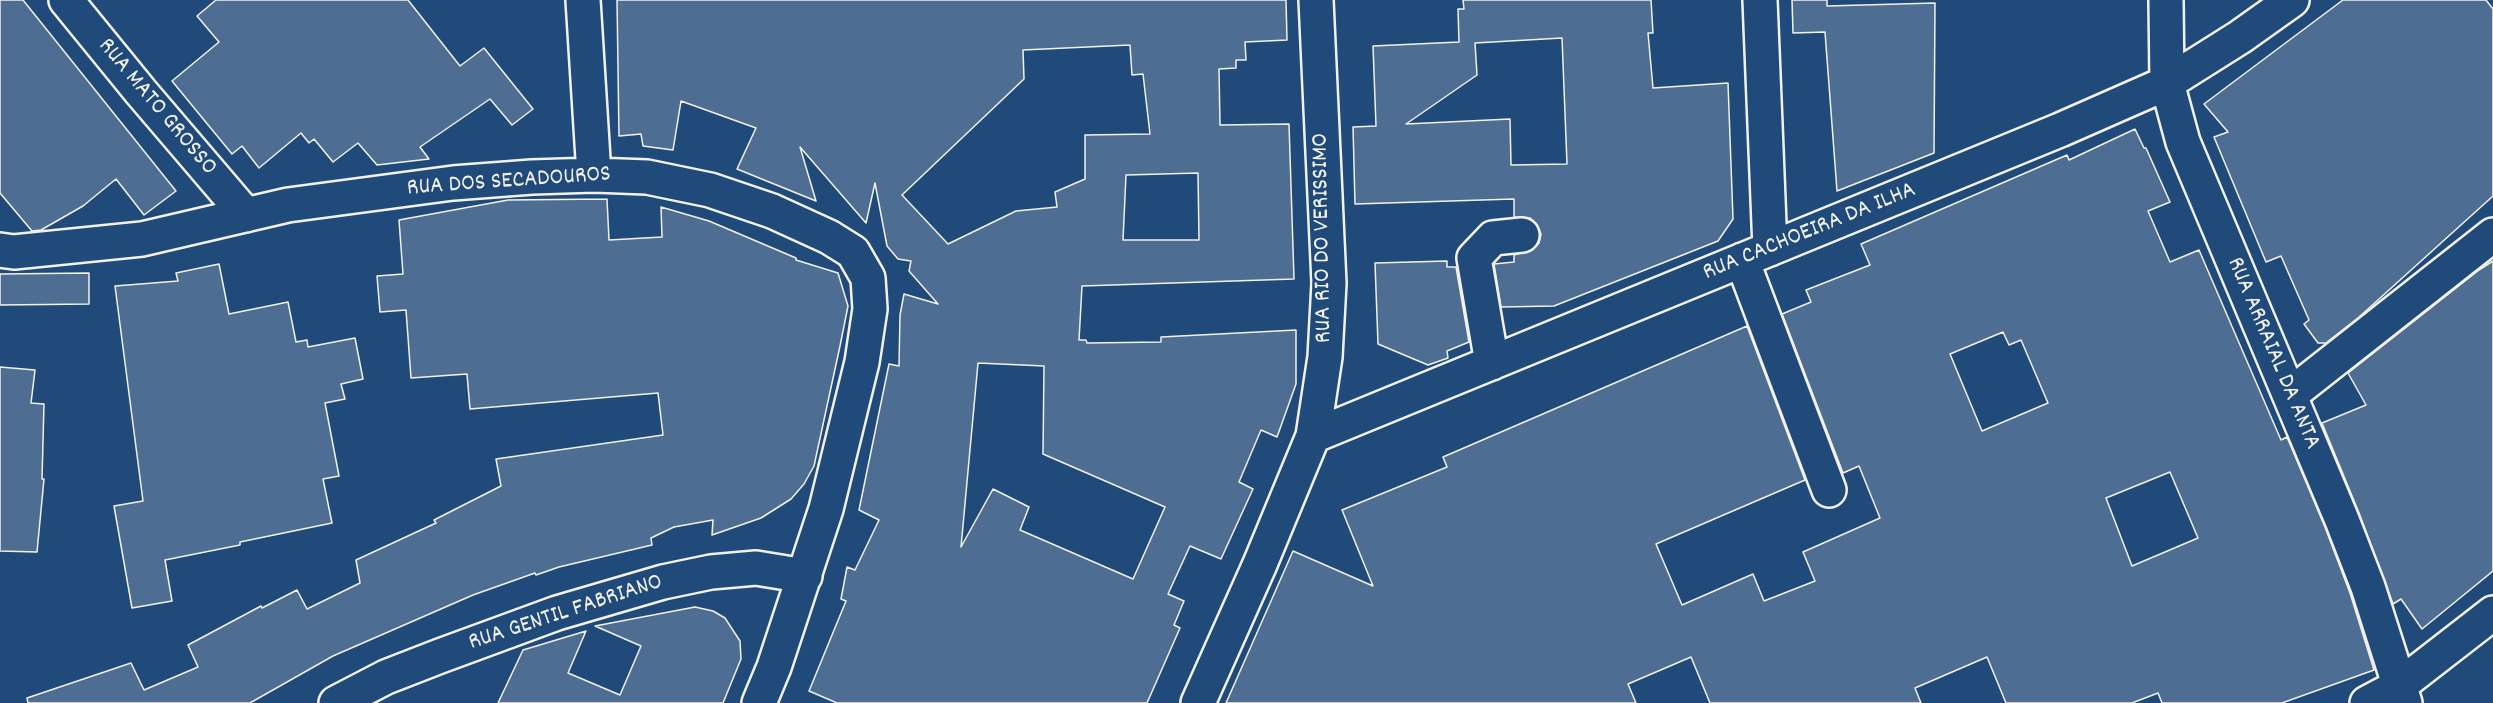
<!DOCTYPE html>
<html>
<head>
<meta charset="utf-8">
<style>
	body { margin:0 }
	canvas { display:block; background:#1f4a7a }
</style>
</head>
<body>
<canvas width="2493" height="703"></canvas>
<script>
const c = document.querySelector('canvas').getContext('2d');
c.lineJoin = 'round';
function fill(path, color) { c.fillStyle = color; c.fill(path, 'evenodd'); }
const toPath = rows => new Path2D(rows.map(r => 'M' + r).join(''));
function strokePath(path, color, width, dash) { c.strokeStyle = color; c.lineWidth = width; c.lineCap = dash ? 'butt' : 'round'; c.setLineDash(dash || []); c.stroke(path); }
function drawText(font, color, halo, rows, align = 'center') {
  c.font = font + ' Dekko,sans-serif'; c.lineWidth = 4.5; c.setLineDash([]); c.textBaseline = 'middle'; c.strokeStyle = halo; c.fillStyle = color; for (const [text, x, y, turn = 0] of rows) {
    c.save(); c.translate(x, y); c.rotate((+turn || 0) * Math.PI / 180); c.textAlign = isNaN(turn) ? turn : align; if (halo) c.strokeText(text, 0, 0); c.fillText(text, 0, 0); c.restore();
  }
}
const building = toPath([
	[0,0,23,0,176,191,144,215,116,179,83,206,41,230,32,231,0,193,0,0],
	[216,0,408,0,460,66,484,48,533,109,512,125,490,99,420,147,429,159,377,165,358,143,333,162,314,139,309,143,301,133,259,168,242,146,232,154,172,81,219,42,197,16,216,0],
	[617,0,1286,0,1287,40,1245,42,1246,60,1236,60,1236,68,1219,69,1220,125,1289,124,1294,279,1082,286,1079,340,1086,340,1087,343,1161,342,1161,337,1296,330,1296,384,1277,437,1261,430,1239,482,1253,489,1221,559,1190,546,1168,594,1184,601,1174,625,1180,628,1147,703,837,703,809,691,846,601,841,599,847,567,855,570,879,520,859,510,889,364,899,366,900,315,904,294,938,304,909,271,911,261,898,259,887,246,875,183,866,223,800,147,816,201,737,169,756,128,681,101,673,150,643,146,641,134,619,136,617,0],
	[1130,45,1132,75,1143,74,1150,134,1085,135,1085,179,1055,192,1057,207,1016,211,948,244,902,195,1024,79,1023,50,1130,45],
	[1198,173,1199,240,1123,240,1126,175,1198,173],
	[978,363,1044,366,1043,454,1165,507,1133,579,1020,530,1029,507,993,489,961,547,978,363],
	[1463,0,1651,0,1653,33,1648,33,1653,88,1728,83,1733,219,1718,241,1554,306,1501,307,1494,264,1514,262,1514,255,1532,250,1539,243,1541,234,1537,225,1530,218,1514,217,1514,199,1355,204,1353,127,1376,126,1373,46,1459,42,1458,9,1464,9,1463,0],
	[1562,38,1567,164,1511,165,1510,119,1406,124,1477,75,1475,43,1562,38],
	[1792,0,1827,0,1827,6,1935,3,1934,153,1837,191,1825,32,1793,33,1792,0],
	[2343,0,2486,0,2493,9,2493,196,2358,318,2326,343,2318,343,2304,324,2309,320,2281,256,2266,262,2214,137,2228,132,2204,104,2343,0],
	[2135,129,2144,148,2146,148,2170,202,2148,211,2170,262,2199,250,2281,440,2287,437,2325,527,2350,593,2374,670,2282,703,2162,703,2158,693,2132,703,2006,703,1987,657,1915,688,1921,703,1710,703,1691,657,1628,684,1636,703,1226,703,1293,551,1373,586,1342,510,1447,467,1443,457,1747,326,1805,480,1656,544,1682,605,1753,574,1764,601,1815,581,1803,552,1880,518,1859,466,1843,473,1782,314,1811,302,1806,290,1870,265,1861,244,2067,155,2069,160,2135,129],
	[2003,332,2009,345,2021,340,2048,403,1982,431,1950,354,2003,332],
	[2170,472,2198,538,2132,566,2106,498,2170,472],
	[607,199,609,240,662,237,661,207,709,221,796,258,796,260,838,273,848,306,840,346,814,466,804,484,791,499,761,518,712,535,713,520,674,527,651,538,652,545,559,567,536,575,535,573,473,595,333,656,250,703,28,703,27,698,131,663,144,690,198,667,188,645,261,606,262,608,297,590,307,609,360,583,356,560,436,523,434,520,501,486,496,459,663,435,658,393,470,409,467,374,411,378,406,310,380,312,377,276,403,274,399,220,508,200,607,199],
	[1447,261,1447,267,1456,267,1469,342,1447,351,1448,358,1428,365,1378,344,1375,263,1447,261],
	[2493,261,2493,571,2422,629,2401,599,2393,604,2359,513,2322,423,2366,405,2348,373,2479,270,2493,261],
	[219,264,229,314,288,302,296,342,307,340,308,347,355,338,363,379,341,384,345,399,325,403,339,476,323,479,332,523,240,542,240,545,165,560,172,601,132,608,114,506,143,501,115,286,178,281,176,273,219,264],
	[89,273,89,304,0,305,0,274,89,273],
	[0,367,35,370,31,403,44,404,42,479,44,479,37,552,0,551,0,367],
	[695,607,713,611,725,618,740,641,741,659,723,703,498,703,523,650,586,631,568,673,620,695,641,646,595,626,695,607]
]);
fill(building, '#4d6e92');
strokePath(building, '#f4f1e8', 1.5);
const minor = toPath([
	[66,0,141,92,246,215],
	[583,0,594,175],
	[1760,0,1770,249],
	[2166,0,2167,83,2183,142,2342,520,2368,587,2405,703],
	[0,250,14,252,142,239,288,205,453,183,532,177,594,175,647,177,710,190,772,211,829,237,853,252,868,278,870,309,862,362,826,509,774,667,759,703],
	[1742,260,1829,490],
	[1492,363,1474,258,1493,238,1522,235],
	[2290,395,2493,235],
	[1313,436,2060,130,2167,83,2240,37,2292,0],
	[336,703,386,677,440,656,557,613,663,582,711,572,756,568,805,576],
	[1198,703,1260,564,1313,436,1325,357,1329,283,1316,0],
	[2367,703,2399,686,2493,613]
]);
strokePath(minor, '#f4f1e8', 38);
strokePath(minor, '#1f4a7a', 33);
drawText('24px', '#f4f1e8', '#1f4a7a', [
	["RUA MATO GROSSO",156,108,50],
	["RUA DOS SECADOUROS",509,183,-4],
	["RUA CACHOEIRA DA ILHA",1810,233,-22],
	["RUA RIO DO VERISSIMO",1324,238,-91],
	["RUA ARRAIAL DA ANTA",2272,354,67],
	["RUA GENTIL FABRIANO",566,614,-18]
]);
</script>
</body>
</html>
